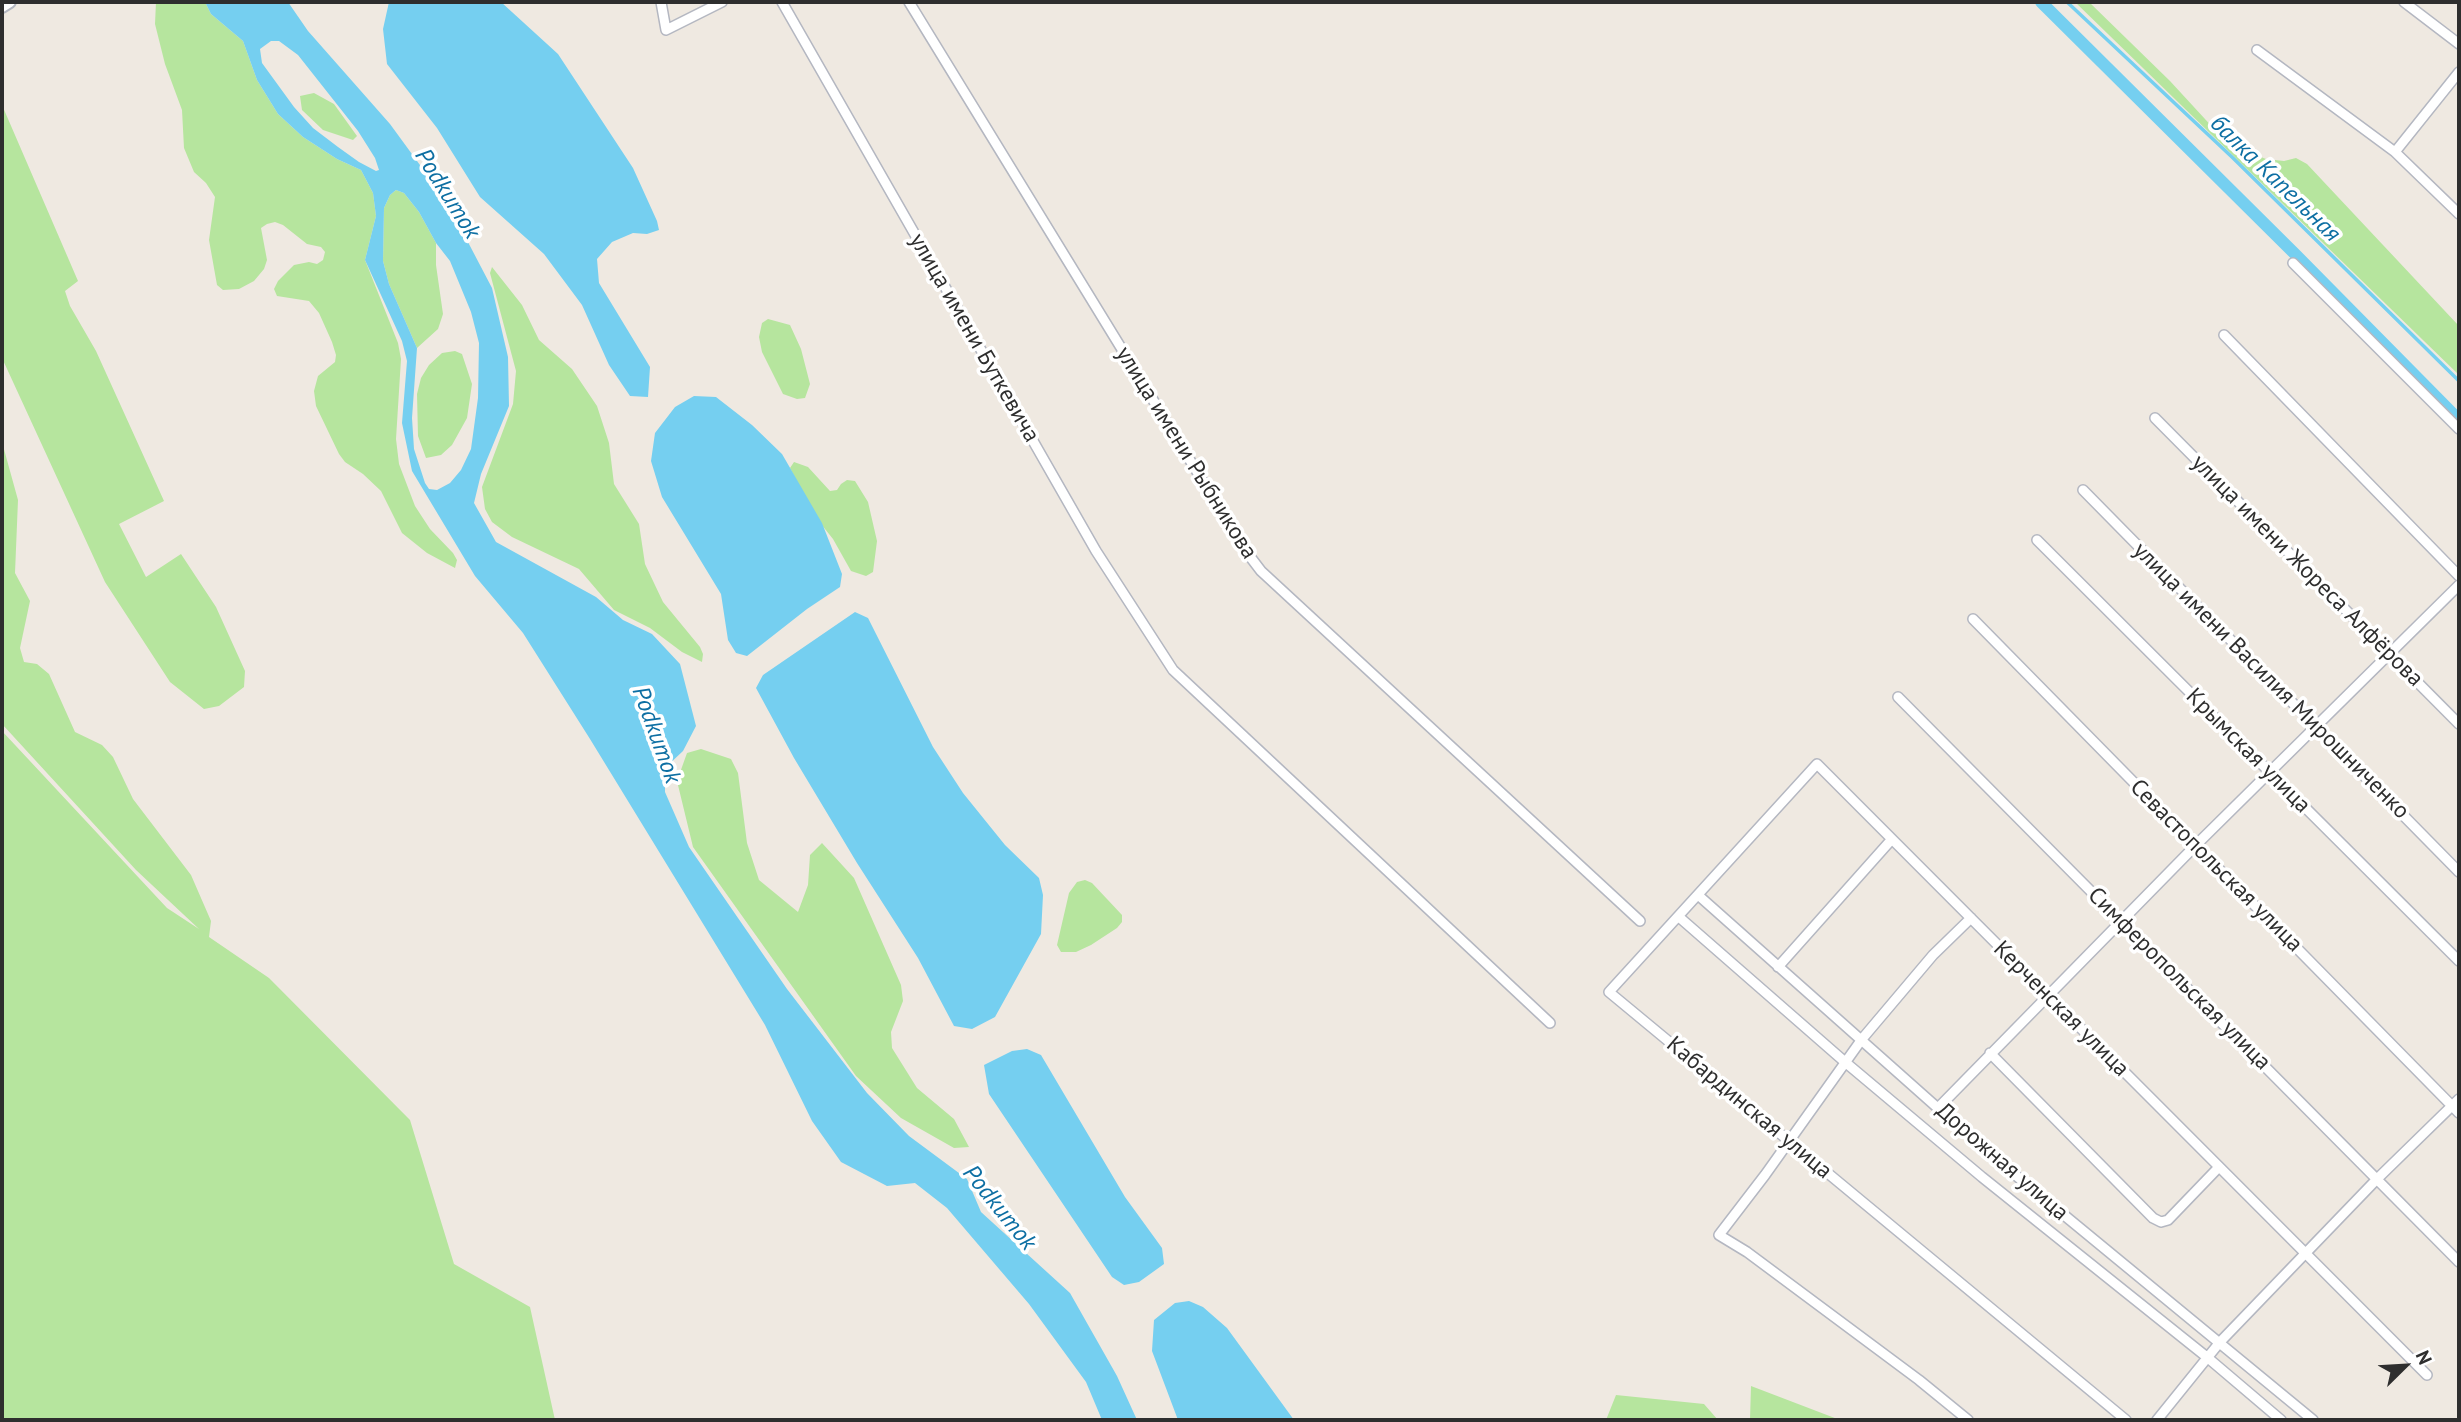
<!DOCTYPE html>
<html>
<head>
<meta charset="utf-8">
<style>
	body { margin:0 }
	#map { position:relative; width:2461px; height:1422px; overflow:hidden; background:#efe9e1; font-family:"PT Sans",sans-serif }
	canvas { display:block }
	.frame { position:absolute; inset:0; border:4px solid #2e2e2e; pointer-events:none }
	.north { position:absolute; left:2370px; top:1331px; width:70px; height:70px; -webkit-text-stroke:5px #fff; paint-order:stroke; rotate:66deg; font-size:19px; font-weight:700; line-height:28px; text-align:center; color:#2e2e2e }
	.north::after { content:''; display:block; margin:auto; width:24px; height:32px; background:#2e2e2e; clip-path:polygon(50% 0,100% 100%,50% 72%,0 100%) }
</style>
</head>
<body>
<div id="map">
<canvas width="2461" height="1422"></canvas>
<div class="frame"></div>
<div class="north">N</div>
</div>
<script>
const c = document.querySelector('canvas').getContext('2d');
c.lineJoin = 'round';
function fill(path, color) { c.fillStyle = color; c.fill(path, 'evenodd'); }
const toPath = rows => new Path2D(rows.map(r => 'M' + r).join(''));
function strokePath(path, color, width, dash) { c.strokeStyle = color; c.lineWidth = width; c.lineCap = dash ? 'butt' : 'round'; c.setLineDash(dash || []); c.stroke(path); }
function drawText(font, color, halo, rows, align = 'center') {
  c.font = font + ' "PT Sans",sans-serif'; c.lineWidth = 7; c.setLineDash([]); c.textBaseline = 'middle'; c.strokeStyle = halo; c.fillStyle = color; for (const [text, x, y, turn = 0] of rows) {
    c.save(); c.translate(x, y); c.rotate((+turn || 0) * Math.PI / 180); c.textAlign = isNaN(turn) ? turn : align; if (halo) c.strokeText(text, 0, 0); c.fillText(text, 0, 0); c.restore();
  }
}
fill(toPath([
	[156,2,205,2,211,14,243,41,257,80,278,114,303,137,337,159,361,170,373,193,376,216,365,260,398,343,401,359,396,439,399,464,415,506,430,529,453,553,457,560,455,568,427,553,402,533,381,491,363,474,345,462,339,454,316,406,314,391,318,376,335,362,336,355,332,342,319,313,309,301,277,296,274,289,278,281,294,265,309,262,317,264,323,260,325,252,321,247,307,244,283,225,275,222,267,224,261,228,267,260,264,269,254,281,239,289,223,290,217,285,209,240,215,197,206,183,194,172,184,148,182,110,165,64,155,24],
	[2075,2,2089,2,2170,81,2228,144,2266,159,2284,161,2296,158,2307,164,2459,326,2459,375],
	[314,93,334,104,357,136,353,140,323,130,302,110,300,96],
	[2,105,78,281,65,291,70,306,96,351,164,501,119,524,146,577,181,554,216,607,245,671,244,687,219,706,204,709,170,682,105,582,2,358],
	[396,190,404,193,419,212,436,243,436,265,443,314,438,329,417,348,389,284,383,261,384,208,390,195],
	[492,267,522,305,539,340,572,369,597,406,609,443,614,484,639,524,645,564,663,602,700,647,703,654,702,662,682,652,650,628,614,610,579,569,512,537,492,522,485,509,482,487,513,404,516,371,490,273],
	[768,319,790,325,801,349,810,384,805,398,797,399,783,394,762,352,759,337,762,323],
	[455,351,462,354,472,384,467,418,452,445,441,455,426,458,418,436,417,394,421,378,429,365,442,353],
	[2,442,18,500,15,573,30,601,20,648,24,662,37,664,49,674,75,732,102,745,113,757,133,799,191,875,211,921,209,937,269,978,410,1120,454,1264,530,1307,555,1420,2,1420,2,731,167,908,199,929,136,870,2,724],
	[794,462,808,467,830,491,837,490,841,484,847,480,855,481,868,502,877,541,873,572,866,576,851,571,833,539,813,514,790,468],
	[701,749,731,759,738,773,747,843,759,880,798,912,808,885,810,855,822,843,854,878,901,985,903,1001,891,1032,892,1048,917,1088,954,1119,969,1147,954,1148,901,1118,856,1076,693,847,677,781,687,753],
	[1085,880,1092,883,1122,915,1122,922,1117,928,1091,945,1076,952,1061,952,1057,945,1069,893,1077,882],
	[1751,1386,1840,1420,1750,1420],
	[1616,1395,1704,1404,1718,1420,1606,1420]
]), '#b6e59e');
fill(toPath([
	[205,2,288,2,308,31,390,124,447,202,492,288,508,357,509,406,481,474,474,503,496,542,596,597,623,620,652,634,680,664,696,726,683,751,665,768,665,792,689,847,787,989,867,1093,909,1136,967,1179,981,1212,1070,1293,1117,1376,1137,1420,1102,1420,1086,1382,1029,1304,947,1208,915,1183,887,1186,841,1162,812,1121,765,1025,590,739,523,633,475,576,412,471,402,423,407,361,402,341,365,260,376,216,373,193,361,170,337,159,303,137,278,114,257,80,243,41,211,14],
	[271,41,279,41,298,55,358,131,375,158,379,170,376,171,359,162,338,147,313,128,294,107,262,63,260,49],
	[396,190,404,193,419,212,436,243,450,261,471,312,479,343,478,398,471,449,461,470,450,483,437,490,429,489,425,483,414,449,412,418,417,348,389,284,383,261,384,208,390,195],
	[389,2,501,2,558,54,633,168,657,221,659,230,647,234,633,233,612,242,597,259,599,283,650,367,648,397,630,396,609,365,582,305,544,254,480,197,437,128,387,64,383,29],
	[694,396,716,397,752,425,782,454,822,523,842,574,840,587,807,609,747,656,736,653,728,640,721,594,662,497,651,461,655,433,675,407],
	[855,612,868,618,933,747,963,793,1005,845,1039,878,1043,895,1041,934,995,1017,972,1029,954,1026,918,958,857,863,794,758,756,688,763,675],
	[1027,1049,1041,1055,1125,1197,1162,1248,1164,1264,1139,1282,1124,1285,1112,1277,989,1094,984,1065,1012,1051],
	[1189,1301,1203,1307,1227,1328,1294,1420,1178,1420,1152,1351,1154,1320,1175,1303]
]), '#75cff0');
strokePath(toPath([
	[2067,2,2233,158,2459,381]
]), '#75cff0', 3.5);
strokePath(toPath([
	[2041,2,2295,254,2459,420]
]), '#75cff0', 12);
const minor = toPath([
	[661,2,666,30,722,2],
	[782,2,1096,551,1173,670,1550,1023],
	[909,2,1245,550,1261,571,1640,921],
	[2404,2,2459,44],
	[2257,50,2395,152,2459,214],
	[2395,152,2459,72],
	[2293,263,2459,429],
	[2224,335,2459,576],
	[2155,418,2459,724],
	[2083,490,2459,872],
	[2037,540,2459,961],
	[1973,619,2459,1113],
	[1898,697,2459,1262],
	[1698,895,1985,1150,2313,1420],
	[1679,917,1845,1062,1982,1177,2208,1358,2281,1420],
	[1778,967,1892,839],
	[1990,1053,2153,1218,2161,1222,2168,1220,2219,1167],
	[1938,1108,2196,845,2459,585],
	[1968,1420,1919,1380,1747,1252,1719,1235,1765,1175,1862,1039,1933,955,1971,918],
	[2126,1420,1609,992,1817,764,2427,1375],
	[2157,1420,2220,1342,2377,1179,2459,1099]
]);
const tertiary = toPath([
	[2,7,10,2]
]);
strokePath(minor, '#b4b7c1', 12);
strokePath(tertiary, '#b4b7c1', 14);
strokePath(minor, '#fff', 9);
strokePath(tertiary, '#fff', 10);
drawText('23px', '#2e2e2e', '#fff', [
	["улица имени Буткевича",974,338,60],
	["улица имени Рыбникова",1186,453,58],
	["улица имени Жореса Алфёрова",2307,571,45],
	["улица имени Василия Мирошниченко",2271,681,45],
	["Крымская улица",2248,751,45],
	["Севастопольская улица",2216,866,45],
	["Симферопольская улица",2179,979,45],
	["Керченская улица",2061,1009,45],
	["Кабардинская улица",1749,1108,40],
	["Дорожная улица",2002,1162,41]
]);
drawText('italic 24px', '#0d6fa3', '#fff', [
	["балка Капельная",2275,179,44],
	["Podkumok",447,194,58],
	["Podkumok",656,735,70],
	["Podkumok",999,1208,51]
]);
</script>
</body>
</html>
